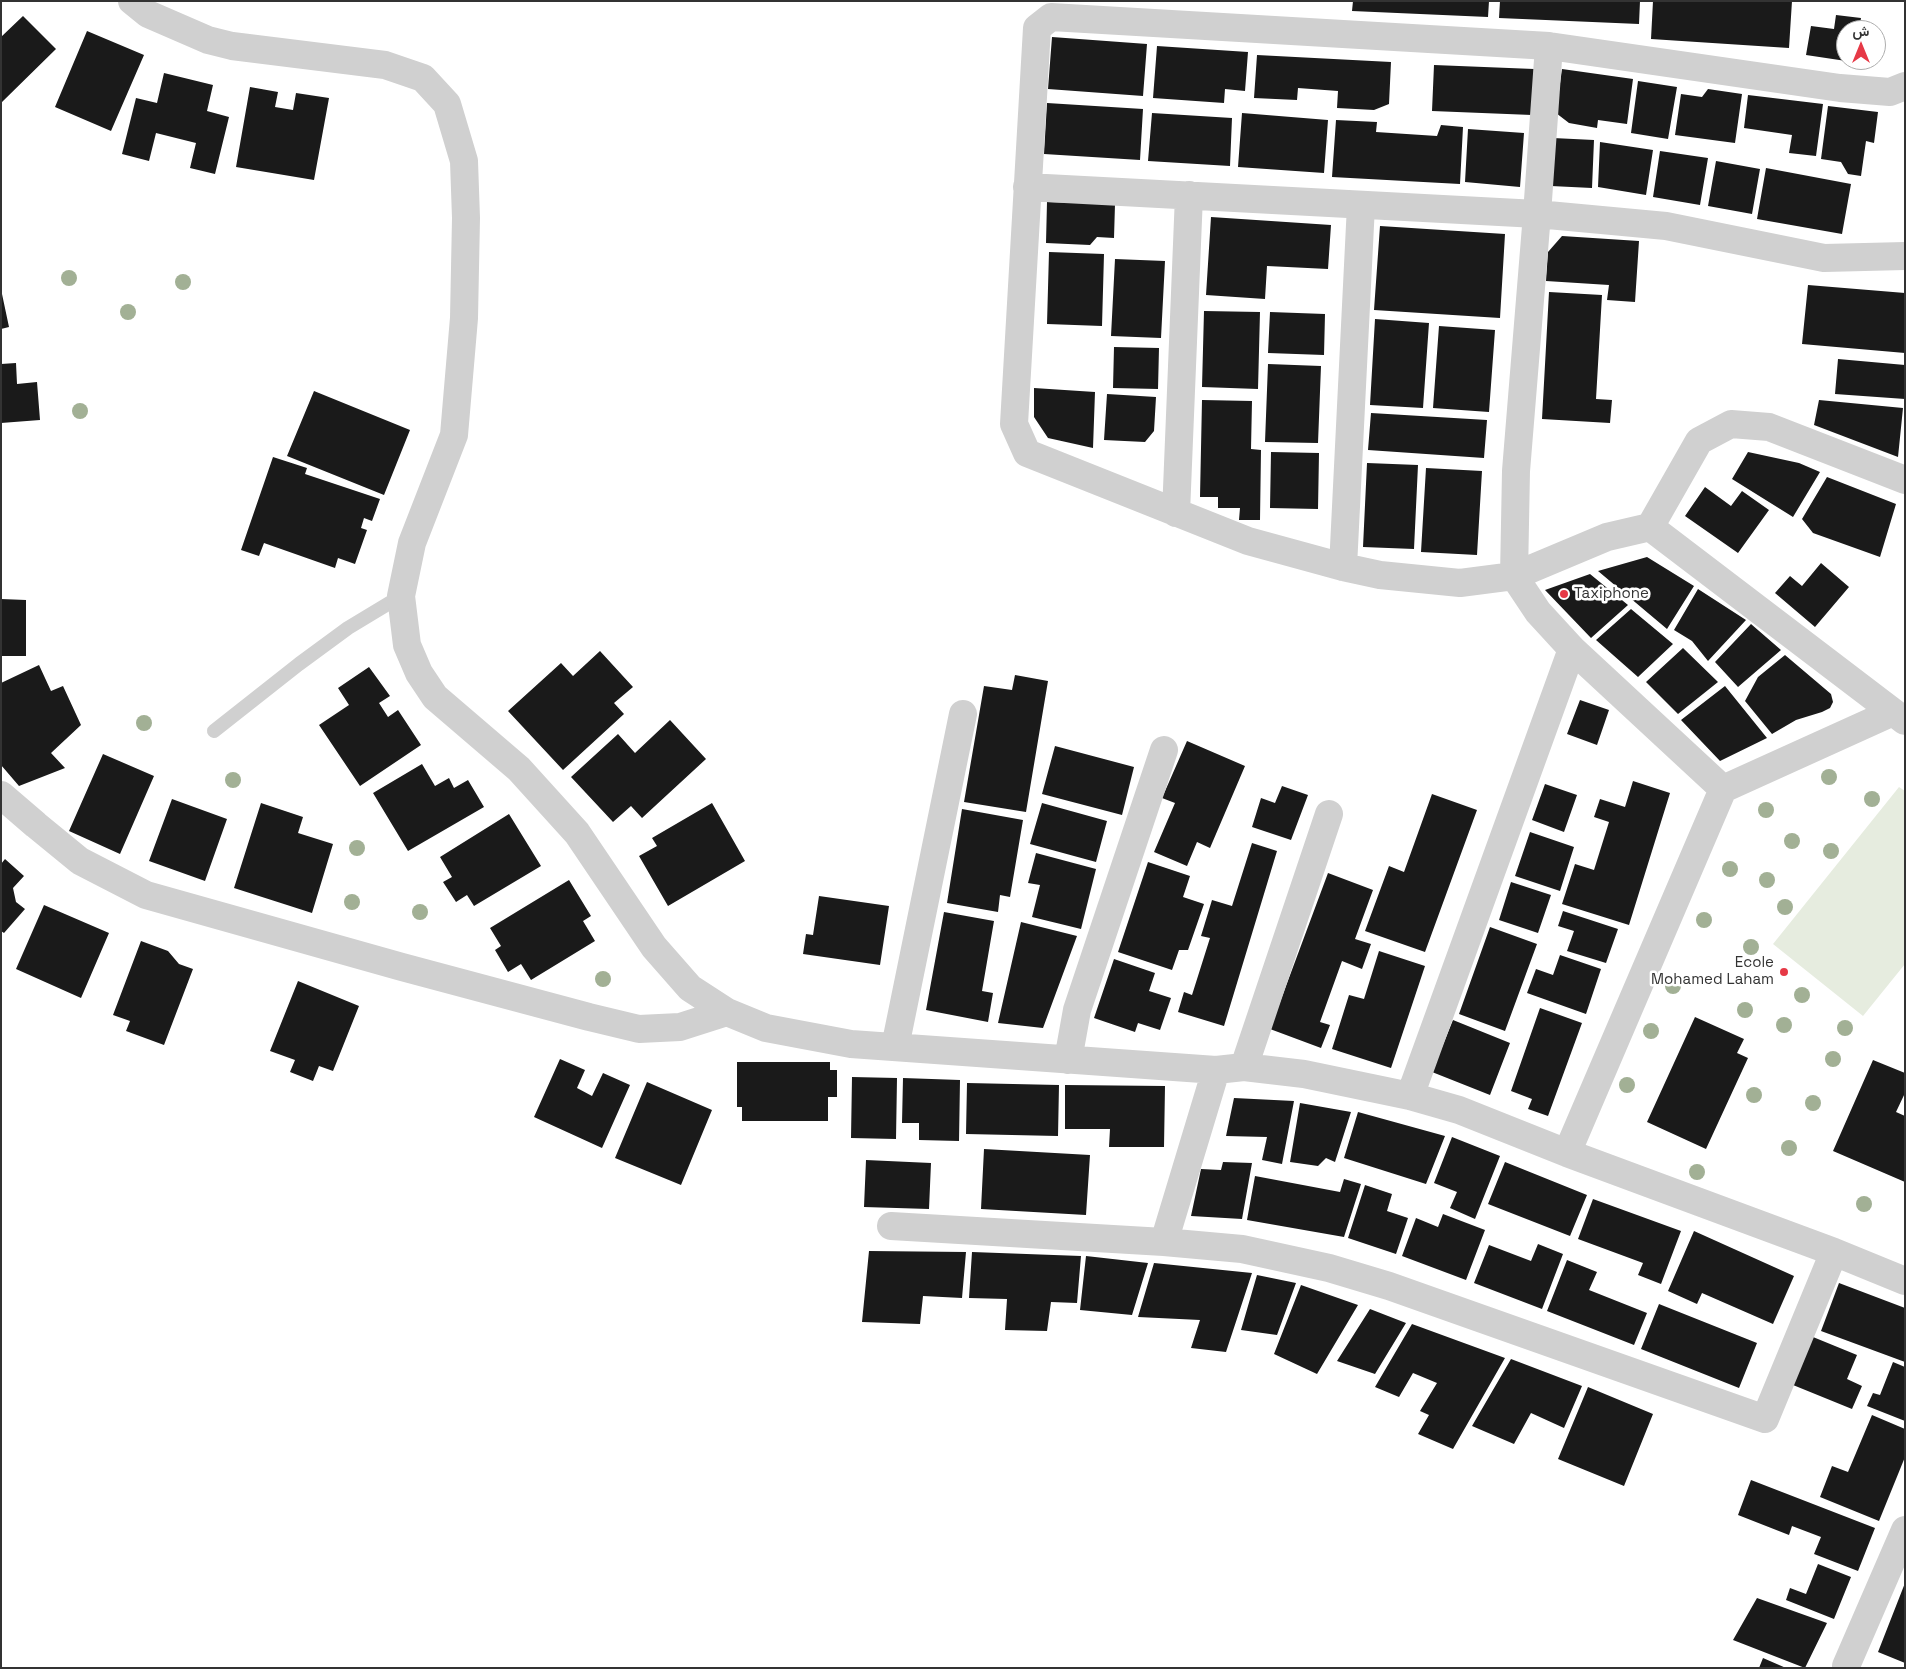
<!DOCTYPE html>
<html>
<head>
<meta charset="utf-8">
<style>
	body { margin:0 }
	#map { position:relative; width:1906px; height:1669px; overflow:hidden; background:#fff; font-family:"Space Grotesk",Vazirmatn,sans-serif }
	canvas { display:block }
	.frame { position:absolute; inset:0; border:2px solid #333; pointer-events:none }
	.north { position:absolute; left:1836px; top:20px; width:50px; height:50px; box-sizing:border-box; background:#fff; border:1px solid #adadad; border-radius:50%; rotate:0deg; font-size:14px; font-weight:700; line-height:20px; text-align:center; color:#333 }
	.north::after { content:''; display:block; margin:auto; width:18px; height:22px; background:#e63946; clip-path:polygon(50% 0,100% 100%,50% 72%,0 100%) }
</style>
</head>
<body>
<div id="map">
<canvas width="1906" height="1669"></canvas>
<div class="frame"></div>
<div class="north">ش</div>
</div>
<script>
const c = document.querySelector('canvas').getContext('2d');
c.lineJoin = 'round';
function fill(path, color) { c.fillStyle = color; c.fill(path, 'evenodd'); }
const toPath = rows => new Path2D(rows.map(r => 'M' + r).join(''));
function strokePath(path, color, width, dash) { c.strokeStyle = color; c.lineWidth = width; c.lineCap = dash ? 'butt' : 'round'; c.setLineDash(dash || []); c.stroke(path); }
function drawText(font, color, halo, rows, align = 'center') {
  c.font = font + ' "Space Grotesk",sans-serif'; c.lineWidth = 5; c.setLineDash([]); c.textBaseline = 'middle'; c.strokeStyle = halo; c.fillStyle = color; for (const [text, x, y, turn = 0] of rows) {
    c.save(); c.translate(x, y); c.rotate((+turn || 0) * Math.PI / 180); c.textAlign = isNaN(turn) ? turn : align; if (halo) c.strokeText(text, 0, 0); c.fillText(text, 0, 0); c.restore();
  }
}
fill(toPath([
	[1899,787,1905,791,1905,964,1863,1016,1773,944]
]), '#e6ecdf');
fill(toPath([
	[1353,1,1489,1,1488,17,1352,11],
	[1500,1,1640,1,1639,24,1499,18],
	[1653,1,1792,1,1789,48,1651,39],
	[1836,15,1861,18,1859,30,1846,30,1846,61,1806,55,1811,26,1834,29],
	[23,16,56,49,2,102,1,37],
	[87,31,144,55,111,131,55,107],
	[1052,37,1147,44,1143,96,1048,89],
	[1157,46,1248,52,1245,91,1225,89,1224,103,1153,98],
	[1257,55,1391,62,1389,104,1374,110,1337,108,1338,91,1298,88,1297,100,1254,98],
	[1434,65,1534,69,1532,115,1432,111],
	[1562,69,1633,79,1627,124,1598,120,1597,128,1569,123,1556,113],
	[164,73,213,85,207,111,229,117,215,174,190,168,196,143,156,133,149,161,122,154,136,98,157,103],
	[1638,81,1677,87,1668,139,1631,133],
	[250,87,278,92,275,107,293,110,296,93,329,98,314,180,236,167],
	[1708,89,1742,94,1735,143,1675,135,1681,94,1702,97],
	[1748,95,1823,104,1816,156,1789,153,1792,135,1744,128],
	[1047,103,1143,109,1140,160,1044,154],
	[1828,106,1878,112,1874,143,1866,141,1861,176,1848,174,1841,162,1821,159],
	[1152,113,1232,118,1230,166,1148,161],
	[1242,113,1328,120,1324,173,1238,167],
	[1336,120,1377,122,1376,132,1437,136,1441,125,1463,127,1460,184,1332,177],
	[1468,129,1524,133,1520,187,1465,182],
	[1553,138,1594,140,1592,188,1551,186],
	[1600,142,1653,150,1646,195,1598,187],
	[1660,151,1708,158,1700,205,1653,197],
	[1716,161,1760,169,1752,214,1708,206],
	[1766,168,1851,184,1842,234,1757,219],
	[1047,202,1115,204,1114,238,1097,237,1090,245,1046,243],
	[1211,217,1331,225,1328,269,1267,266,1265,299,1206,295],
	[1380,226,1505,234,1500,318,1374,310],
	[1562,236,1639,241,1635,302,1607,300,1609,285,1546,281,1548,252],
	[1049,252,1104,254,1102,326,1047,324],
	[1115,259,1165,261,1161,338,1111,336],
	[1808,285,1905,293,1905,353,1802,344],
	[1549,292,1602,295,1596,399,1612,400,1610,423,1542,419],
	[2,294,9,327,1,329,1,295],
	[1204,311,1260,312,1258,389,1202,387],
	[1270,312,1325,314,1324,355,1268,353],
	[1375,319,1429,323,1423,408,1370,405],
	[1439,326,1495,330,1489,412,1433,408],
	[1114,347,1159,348,1158,389,1113,388],
	[1838,359,1905,365,1905,399,1835,394],
	[16,363,17,384,37,382,40,420,1,423,1,364],
	[1268,364,1321,366,1318,443,1265,442],
	[1034,388,1095,392,1093,448,1048,438,1034,417],
	[314,391,410,430,384,495,287,456],
	[1107,394,1156,397,1154,431,1145,442,1104,440],
	[1202,400,1252,401,1251,449,1261,450,1260,520,1239,520,1240,508,1218,508,1218,497,1200,497],
	[1819,400,1903,408,1898,457,1814,425],
	[1371,413,1487,420,1484,458,1368,450],
	[1271,452,1319,453,1318,509,1270,508],
	[1748,452,1799,463,1820,472,1793,517,1732,479],
	[273,457,307,468,305,474,380,499,372,521,364,518,361,528,367,530,355,564,338,558,335,568,264,543,259,556,241,550],
	[1367,463,1418,465,1414,549,1363,547],
	[1426,468,1482,471,1477,555,1421,552],
	[1827,477,1896,504,1880,557,1813,533,1802,519],
	[1705,487,1731,506,1742,491,1769,510,1738,553,1685,516],
	[1647,557,1694,586,1667,629,1598,571],
	[1821,563,1849,587,1815,627,1775,593,1790,576,1802,586],
	[1590,574,1628,605,1591,638,1545,590],
	[1698,589,1746,620,1708,661,1692,641,1674,630],
	[1,599,26,600,26,656,1,656],
	[1631,609,1673,644,1638,677,1596,640],
	[1751,624,1781,650,1738,687,1715,662],
	[1683,648,1718,682,1678,714,1646,682],
	[600,651,633,687,614,703,624,714,563,770,508,711,561,663,573,676],
	[1785,655,1831,694,1833,702,1830,708,1822,712,1796,720,1772,734,1745,701,1758,677],
	[39,665,51,691,63,686,81,725,51,753,65,768,19,786,1,765,1,683],
	[369,667,390,696,379,703,388,717,398,710,421,745,360,786,319,725,349,705,338,688],
	[1015,675,1048,681,1026,812,964,802,984,686,1012,690],
	[1725,686,1767,738,1720,761,1681,720],
	[1580,700,1609,710,1597,745,1567,734],
	[670,720,706,759,642,818,631,806,613,822,571,777,618,734,635,753],
	[1187,741,1245,766,1210,848,1197,842,1187,866,1154,852,1175,803,1162,798],
	[1055,746,1134,767,1122,815,1042,794],
	[103,754,154,776,120,854,69,831],
	[422,764,435,786,449,778,454,788,468,780,484,807,408,851,373,793],
	[1633,781,1670,793,1629,925,1562,904,1575,864,1594,870,1609,822,1594,817,1600,799,1625,807],
	[1545,784,1577,795,1564,832,1532,820],
	[1282,786,1308,795,1291,840,1252,827,1261,798,1275,803],
	[1432,794,1477,810,1425,952,1365,931,1389,866,1404,872],
	[172,799,227,819,205,881,149,861],
	[261,803,303,817,298,833,333,844,312,913,234,888],
	[712,803,745,861,668,906,639,856,657,846,652,838],
	[1042,803,1107,821,1096,862,1030,844],
	[962,809,1023,820,1010,897,1000,895,998,912,947,903],
	[509,814,541,866,474,906,467,895,456,902,443,882,452,877,440,857],
	[1530,832,1574,847,1560,891,1515,876],
	[1252,843,1277,851,1224,1026,1178,1012,1184,992,1192,995,1210,938,1201,936,1212,900,1232,906],
	[1036,853,1096,869,1081,929,1032,917,1040,885,1028,883],
	[5,859,24,876,13,888,16,902,25,909,4,933,1,931,1,864],
	[1148,862,1190,876,1183,897,1204,904,1188,950,1179,950,1172,970,1118,952],
	[1328,873,1373,890,1355,939,1371,944,1362,969,1342,961,1320,1022,1330,1025,1321,1048,1270,1029],
	[569,880,591,916,583,921,595,941,531,980,521,964,508,972,495,950,501,946,490,928],
	[1511,882,1551,895,1538,933,1499,920],
	[819,896,889,906,880,965,803,954,806,934,813,935],
	[44,905,109,933,81,998,16,969],
	[1563,911,1618,929,1606,963,1567,951,1574,931,1558,926],
	[944,912,994,921,982,991,993,993,988,1022,926,1010],
	[1021,922,1077,936,1043,1028,998,1023],
	[1490,927,1537,944,1505,1031,1459,1014],
	[141,941,168,951,179,964,193,969,164,1045,126,1031,130,1021,113,1015],
	[1379,951,1425,966,1391,1068,1332,1049,1349,995,1364,999],
	[1560,955,1601,969,1586,1014,1527,993,1536,969,1553,975],
	[1114,959,1155,973,1149,991,1171,998,1160,1030,1138,1023,1135,1032,1094,1018],
	[298,981,359,1006,333,1071,319,1066,313,1081,290,1072,295,1060,270,1051],
	[1540,1008,1582,1023,1548,1116,1528,1109,1532,1099,1511,1091],
	[1695,1017,1744,1039,1737,1053,1748,1058,1706,1149,1647,1122],
	[1453,1020,1510,1043,1490,1095,1432,1072],
	[560,1059,585,1070,577,1088,592,1096,603,1073,630,1085,602,1148,534,1117],
	[1873,1060,1905,1073,1905,1093,1896,1112,1905,1116,1905,1182,1833,1151],
	[737,1062,830,1062,830,1070,837,1070,837,1097,828,1097,828,1121,742,1121,742,1107,737,1107],
	[852,1077,897,1078,896,1139,851,1138],
	[903,1078,960,1080,959,1141,919,1140,919,1123,902,1123],
	[647,1082,712,1110,681,1185,615,1158],
	[967,1083,1059,1085,1058,1136,966,1134],
	[1065,1085,1165,1086,1164,1147,1109,1147,1110,1129,1065,1129],
	[1234,1098,1294,1101,1282,1164,1262,1160,1267,1137,1226,1136],
	[1300,1103,1351,1112,1335,1162,1326,1158,1318,1166,1290,1162],
	[1358,1112,1445,1136,1426,1184,1344,1158],
	[1452,1137,1500,1156,1475,1219,1450,1208,1457,1192,1434,1183],
	[984,1149,1090,1155,1086,1215,981,1209],
	[866,1160,931,1163,929,1209,864,1207],
	[1223,1162,1252,1163,1242,1219,1191,1216,1201,1169,1221,1170],
	[1505,1162,1587,1195,1570,1236,1488,1204],
	[1255,1176,1340,1192,1344,1179,1361,1184,1344,1237,1247,1220],
	[1365,1185,1392,1194,1387,1211,1408,1218,1396,1254,1348,1238],
	[1593,1199,1681,1231,1661,1284,1638,1275,1643,1263,1578,1239],
	[1443,1214,1485,1230,1466,1280,1402,1256,1416,1218,1438,1227],
	[1694,1231,1794,1276,1773,1324,1702,1293,1697,1304,1668,1291],
	[1538,1244,1563,1254,1542,1309,1474,1283,1489,1245,1531,1261],
	[869,1251,966,1252,962,1298,923,1296,920,1324,862,1322],
	[972,1252,1081,1256,1077,1303,1051,1302,1047,1331,1005,1330,1007,1299,969,1298],
	[1086,1256,1148,1263,1132,1315,1080,1310],
	[1567,1260,1597,1272,1589,1290,1647,1313,1634,1345,1547,1311],
	[1154,1263,1252,1273,1226,1352,1191,1348,1200,1320,1138,1317],
	[1257,1275,1296,1283,1277,1335,1241,1330],
	[1839,1283,1905,1308,1905,1362,1821,1331],
	[1301,1285,1358,1305,1317,1374,1274,1354],
	[1659,1304,1757,1343,1739,1388,1641,1349],
	[1370,1309,1406,1323,1375,1374,1337,1361],
	[1412,1324,1505,1358,1453,1449,1418,1434,1429,1415,1420,1411,1437,1383,1413,1373,1399,1397,1375,1387],
	[1813,1337,1857,1355,1847,1379,1862,1386,1852,1409,1793,1385],
	[1511,1359,1582,1386,1564,1428,1531,1413,1514,1444,1472,1426],
	[1893,1362,1905,1367,1905,1421,1867,1406,1873,1393,1880,1395],
	[1588,1387,1653,1414,1624,1486,1558,1459],
	[1872,1415,1905,1429,1905,1457,1879,1521,1820,1497,1832,1466,1848,1472],
	[1751,1480,1875,1528,1858,1571,1814,1554,1821,1537,1792,1526,1789,1535,1738,1515],
	[1818,1564,1851,1577,1834,1619,1786,1600,1790,1588,1806,1594],
	[1905,1583,1905,1663,1878,1652],
	[1757,1598,1827,1623,1805,1668,1733,1640],
	[1763,1658,1786,1668,1759,1668]
]), '#1a1a1a');
strokePath(toPath([
	[214,731,299,664,348,628,401,596]
]), '#d0d0d0', 14);
strokePath(toPath([
	[132,1,148,14,208,40,232,46,385,65,423,78,447,104,464,161,466,218,464,318,454,435,412,543,401,596,407,645,419,673,435,697,519,769,577,833,654,947,690,988,727,1012,766,1028,851,1044,1216,1070,1244,1067,1304,1074,1410,1096,1459,1110,1567,1153,1834,1252,1905,1281],
	[1549,46,1537,214,1516,471,1514,576,1538,612,1572,649,1723,789],
	[1905,86,1890,92,1840,88,1549,46,1051,17,1037,28,1014,424,1027,453,1248,541,1343,567,1380,575,1460,583,1514,576,1607,537,1650,527,1699,441,1731,424,1769,427,1905,480],
	[1027,187,1537,214,1666,226,1824,258,1905,256],
	[1176,513,1189,195],
	[1650,527,1905,721],
	[1343,567,1361,205],
	[1,795,36,825,80,861,146,895,402,967,589,1017,639,1029,680,1027,727,1012],
	[895,1047,963,714],
	[1068,1060,1077,1010,1164,750],
	[1244,1067,1329,814],
	[1410,1096,1572,649],
	[1567,1153,1723,789,1893,712],
	[891,1226,1164,1242,1242,1249,1329,1268,1389,1286,1765,1419,1834,1252],
	[1164,1242,1216,1070],
	[1846,1666,1905,1530]
]), '#d0d0d0', 28);
c.fillStyle = '#a2b095';
for (const [x, y] of [
	[69,278],
	[183,282],
	[128,312],
	[80,411],
	[144,723],
	[1829,777],
	[233,780],
	[1872,799],
	[1766,810],
	[1792,841],
	[357,848],
	[1831,851],
	[1730,869],
	[1767,880],
	[352,902],
	[1785,907],
	[420,912],
	[1704,920],
	[1751,947],
	[603,979],
	[1673,986],
	[1802,995],
	[1745,1010],
	[1784,1025],
	[1845,1028],
	[1651,1031],
	[1833,1059],
	[1627,1085],
	[1754,1095],
	[1813,1103],
	[1789,1148],
	[1697,1172],
	[1864,1204]
]) { c.beginPath(); c.arc(x, y, 8, 0, 2 * Math.PI); c.fill(); }
for (const [x, y, r, color] of [
	[1564,594,5,"#e63946"],
	[1784,972,5,"#e63946"]
]) { const dot = new Path2D(); dot.arc(x, y, r, 0, 2 * Math.PI); c.fillStyle = color; c.fill(dot); strokePath(dot, '#fff', 2); }
drawText('15px', '#333', '#fff', [
	["Taxiphone",1574,594],
	["Ecole",1774,963,"right"],
	["Mohamed Laham",1774,980,"right"]
], 'left');
</script>
</body>
</html>
